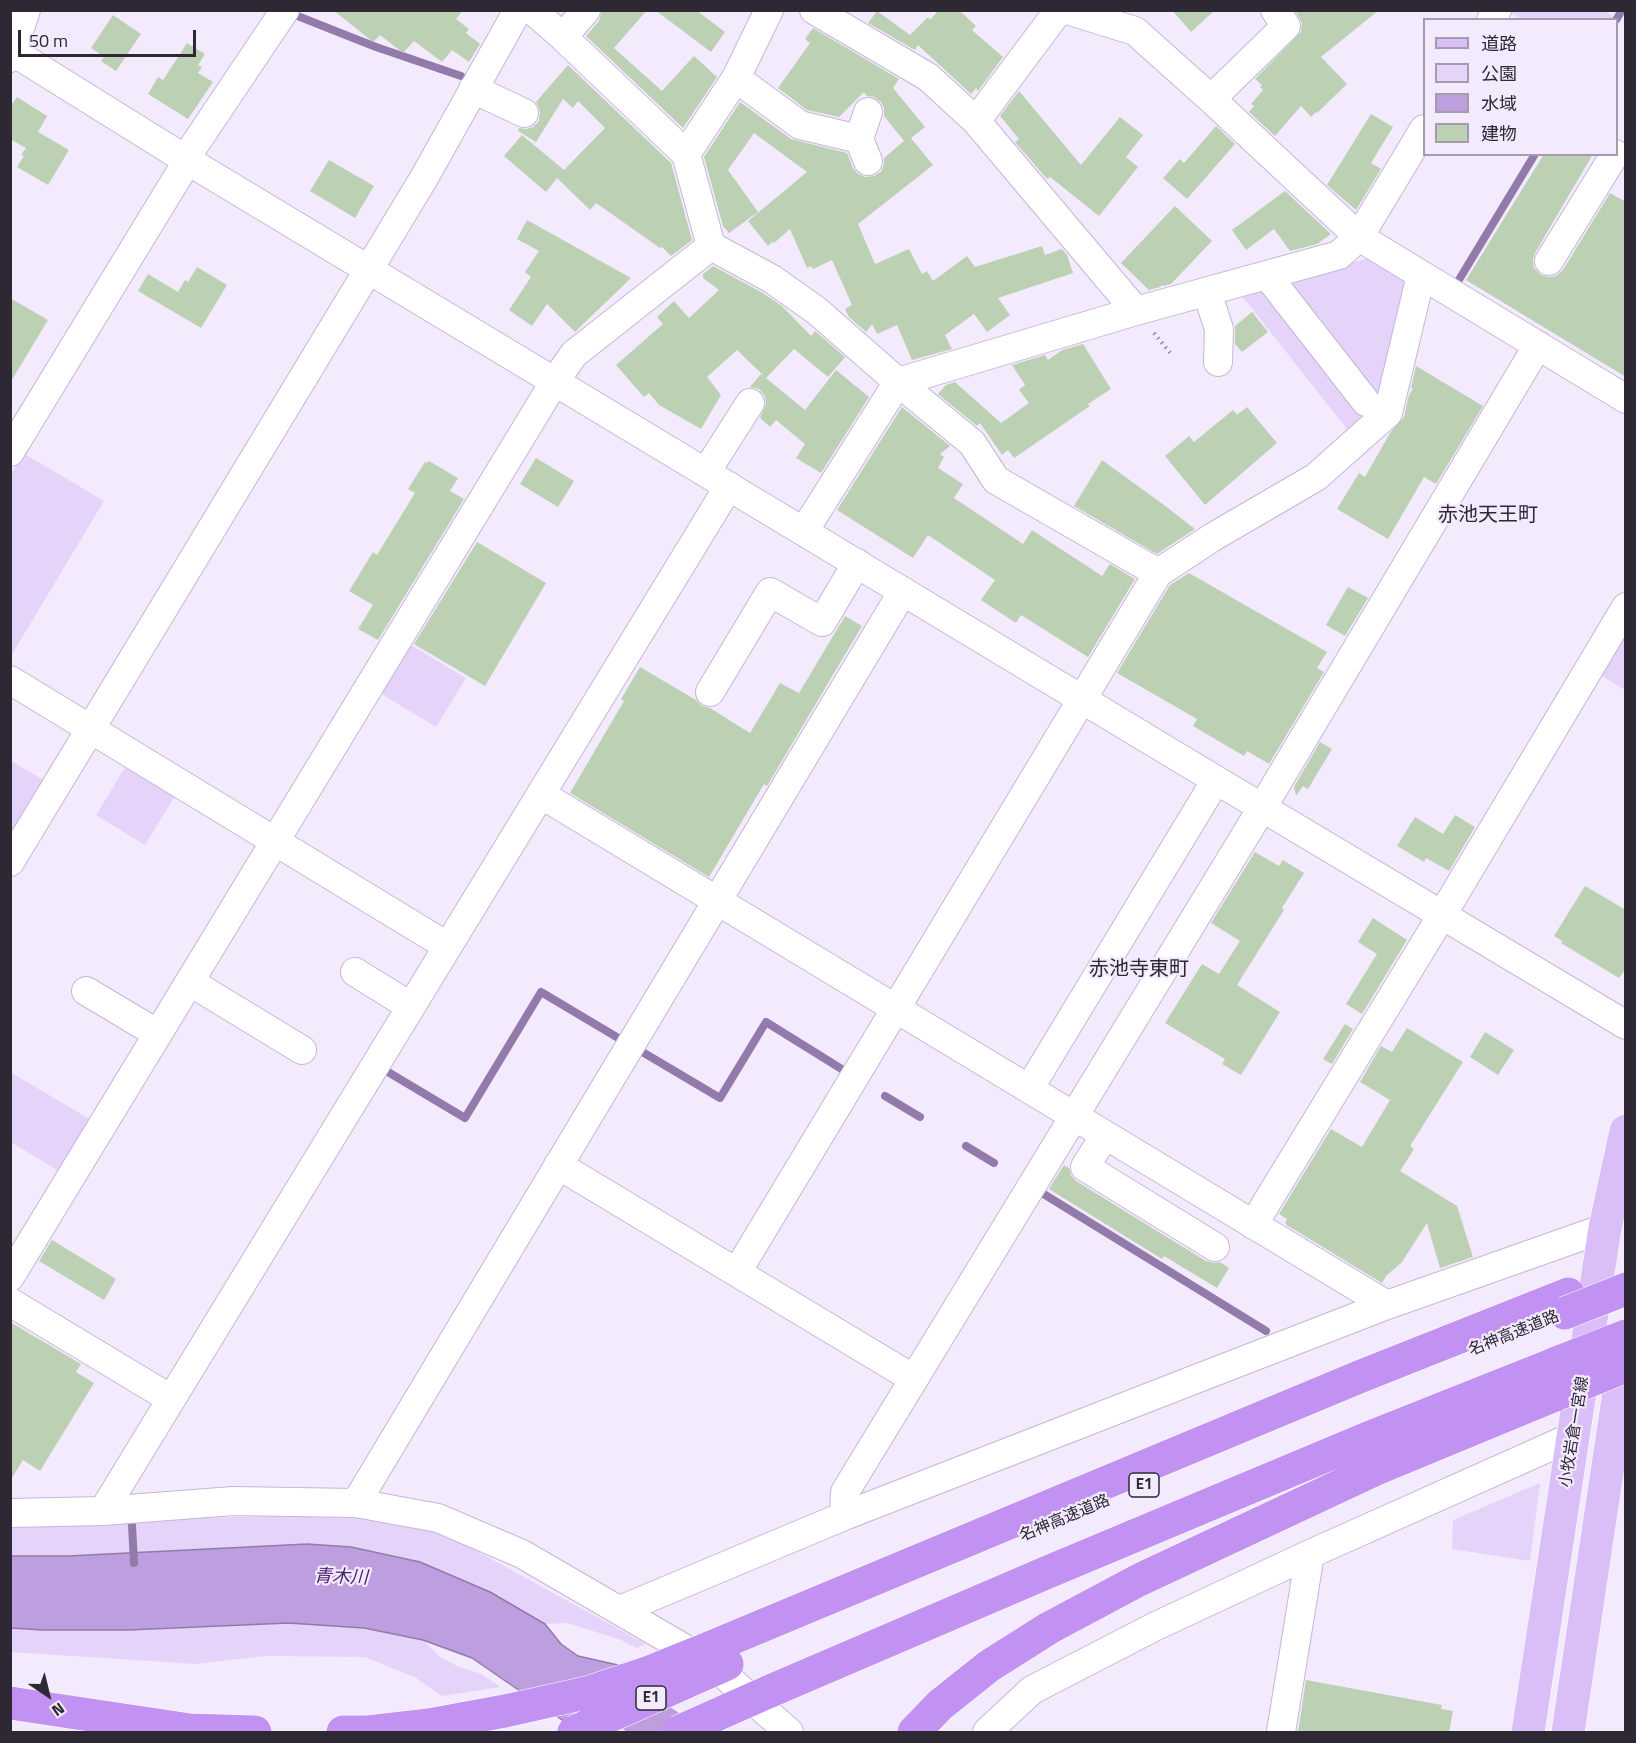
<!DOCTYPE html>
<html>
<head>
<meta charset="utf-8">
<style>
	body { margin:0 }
	#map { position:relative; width:1636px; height:1743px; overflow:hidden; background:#f3eafe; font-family:"Titillium Web","Noto Sans JP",sans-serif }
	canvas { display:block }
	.frame { position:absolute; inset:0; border:12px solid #2e2834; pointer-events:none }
	.legend { position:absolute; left:1423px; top:18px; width:195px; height:138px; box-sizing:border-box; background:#f3eafe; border:2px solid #a49cad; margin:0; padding:8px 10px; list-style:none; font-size:18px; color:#2e2834 }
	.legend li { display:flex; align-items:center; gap:12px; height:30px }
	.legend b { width:30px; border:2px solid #a49cad }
	.north { position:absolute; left:18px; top:1665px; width:60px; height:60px; -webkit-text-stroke:4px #f3eafe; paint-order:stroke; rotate:145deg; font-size:16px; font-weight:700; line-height:24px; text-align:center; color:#2e2834 }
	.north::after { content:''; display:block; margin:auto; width:21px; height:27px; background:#2e2834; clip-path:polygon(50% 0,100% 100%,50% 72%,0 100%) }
	.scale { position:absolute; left:18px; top:30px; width:178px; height:27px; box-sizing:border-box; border:3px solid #2e2834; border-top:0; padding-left:8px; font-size:18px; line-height:21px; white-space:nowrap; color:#2e2834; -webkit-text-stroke:4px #f3eafe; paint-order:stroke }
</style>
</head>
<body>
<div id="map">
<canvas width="1636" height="1743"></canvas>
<div class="frame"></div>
<ul class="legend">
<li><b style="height:8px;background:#dabef7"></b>道路</li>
<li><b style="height:16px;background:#e5d3f9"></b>公園</li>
<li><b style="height:16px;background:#bd9ede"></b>水域</li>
<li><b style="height:16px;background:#bcd1b4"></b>建物</li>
</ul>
<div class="north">N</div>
<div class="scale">50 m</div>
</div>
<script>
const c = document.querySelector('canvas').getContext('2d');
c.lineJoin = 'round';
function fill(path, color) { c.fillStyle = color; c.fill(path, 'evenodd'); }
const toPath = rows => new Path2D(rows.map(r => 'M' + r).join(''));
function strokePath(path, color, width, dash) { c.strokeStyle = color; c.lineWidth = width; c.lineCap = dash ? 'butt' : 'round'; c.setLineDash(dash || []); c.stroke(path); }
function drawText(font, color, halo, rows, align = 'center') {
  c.font = font + ' "Titillium Web","Noto Sans JP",sans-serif'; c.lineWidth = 4.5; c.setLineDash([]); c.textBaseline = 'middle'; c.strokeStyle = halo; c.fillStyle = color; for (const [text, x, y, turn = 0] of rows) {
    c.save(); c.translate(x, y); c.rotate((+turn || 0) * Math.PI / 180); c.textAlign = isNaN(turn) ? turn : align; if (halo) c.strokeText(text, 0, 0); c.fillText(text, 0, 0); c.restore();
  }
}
fill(toPath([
	[1507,11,1604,11,1614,17,1612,20,1521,19],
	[1374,257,1412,287,1382,410,1353,437,1239,292],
	[23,453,104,501,11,656,11,474],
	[1625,631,1625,690,1597,673],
	[404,641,466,678,436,727,375,690],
	[11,761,45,781,11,836],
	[129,761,178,791,145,845,96,815],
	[10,1072,93,1121,62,1173,11,1142],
	[1540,1483,1530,1561,1452,1549,1453,1520],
	[349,1514,431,1531,471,1548,646,1644,637,1648,621,1640,568,1623,545,1624,490,1592,420,1562,351,1547,307,1544,68,1556,11,1556,10,1523],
	[288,1623,364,1628,423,1640,440,1657,459,1667,482,1674,500,1687,442,1696,416,1678,365,1657,266,1656,195,1664,11,1652,10,1628,42,1630,129,1630]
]), '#e5d3f9');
const water = toPath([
	[307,1544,351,1547,420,1562,490,1592,545,1624,561,1644,578,1656,631,1668,568,1724,472,1658,423,1640,364,1628,288,1623,129,1630,42,1630,11,1628,10,1556,68,1556,307,1544]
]);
fill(water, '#bd9ede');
strokePath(water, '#927bab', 1.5);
strokePath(toPath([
	[295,15,376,47,461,76],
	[1616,20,1622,10],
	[1457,283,1535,154],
	[639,1050,720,1098,766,1022,848,1073],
	[383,1069,465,1118,541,992,625,1042],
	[885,1096,920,1117],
	[966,1146,994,1163],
	[1042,1193,1266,1331],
	[132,1525,134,1563]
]), '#927bab', 8);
strokePath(toPath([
	[597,1686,668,1732]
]), '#bd9ede', 44);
fill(toPath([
	[333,10,463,10,456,19,469,29,466,33,480,44,469,62,452,50,442,62,414,41,403,53,380,35,373,42],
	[602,10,647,10,614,48,662,91,694,56,717,77,683,128,586,36,599,21],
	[655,10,696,10,725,32,711,52],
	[939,10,959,10,976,26,972,30,1003,57,978,91,976,88,971,94,918,45,915,50,868,23,877,11,910,35,928,17,930,20],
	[1172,10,1215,10,1191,32],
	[1295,10,1379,10,1321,57,1347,84,1317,113,1316,112,1311,117,1301,106,1275,136,1249,112,1254,106,1251,104,1263,90,1260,87,1262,85,1255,79,1301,32,1302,23],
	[113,15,141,34,116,71,101,61,104,57,91,48],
	[813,28,899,79,893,88,925,127,911,138,933,165,858,224,875,264,909,249,922,274,927,271,933,281,967,256,975,267,1042,246,1045,255,1062,249,1067,255,1073,273,998,298,1010,315,987,332,974,314,945,335,952,349,912,360,897,325,877,334,872,324,866,332,849,317,845,309,852,305,832,260,813,269,811,266,807,268,790,229,774,243,772,242,768,246,748,221,807,172,754,133,728,170,758,212,729,233,723,226,704,157,740,102,791,139,847,153,853,168,858,174,865,177,874,176,881,172,884,164,884,158,904,141,884,116,884,108,881,102,874,97,867,96,864,92,839,117,807,110,778,88,810,43,805,39],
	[187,43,205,54,198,65,202,67,198,73,213,82,188,119,148,94,158,77,163,80],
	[568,65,671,163,692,240,671,256,662,247,660,248,596,203,590,210,557,178,546,192,504,156,522,135,564,170,605,128,578,101,573,108,563,99,536,142,518,131,519,128,526,129,533,127,539,121,540,111,536,102],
	[1019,91,1081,165,1120,117,1143,135,1126,157,1138,167,1099,216,1050,177,1047,179,1015,142,1019,139,1000,116],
	[17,97,47,116,38,132,69,150,48,185,17,167,24,156,21,155,26,148,10,139,10,107],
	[1371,114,1393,127,1371,163,1381,169,1356,210,1327,185],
	[1216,126,1235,144,1187,199,1163,178,1180,159,1184,163],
	[1544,154,1593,154,1535,253,1533,260,1534,268,1541,275,1549,277,1556,276,1563,270,1610,193,1626,202,1626,377,1466,280],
	[329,160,374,186,355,218,310,191],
	[1285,191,1331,234,1317,244,1290,251,1274,229,1246,250,1232,230],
	[1175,206,1212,241,1171,284,1164,286,1162,285,1160,287,1149,290,1121,263],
	[527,220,631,278,575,332,547,304,532,326,509,310,531,277,525,272,539,251,517,239],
	[713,266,763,293,782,306,811,336,815,331,845,357,828,377,794,349,766,378,805,410,836,370,869,397,821,473,796,458,805,444,776,420,770,427,760,418,766,404,765,396,759,389,750,387,761,374,765,377,737,350,707,377,721,395,701,429,659,405,649,393,644,397,616,365,663,324,657,317,674,301,689,318,719,290,703,278,703,274],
	[197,267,227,285,201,328,138,291,148,274,178,292,185,280,188,282],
	[10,298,48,320,10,383],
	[1252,312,1268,332,1242,352,1235,344,1235,326],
	[1083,344,1111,389,1088,404,1090,406,1014,458,1008,450,1002,455,980,423,977,426,938,394,946,385,955,382,1001,423,1029,403,1019,390,1025,385,1012,365,1045,355,1048,360,1062,350],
	[1416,366,1483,406,1436,484,1424,477,1388,539,1337,509,1359,473,1365,477,1390,433,1404,417,1409,395,1413,389,1411,388],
	[902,407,950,446,940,454,944,457,938,468,963,484,954,498,1023,544,1032,530,1102,576,1110,564,1135,579,1088,657,1021,615,1016,623,981,600,995,580,928,535,913,558,837,510],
	[1247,407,1277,443,1205,505,1165,456,1189,436,1194,442,1233,410,1237,415],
	[536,458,574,481,558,507,520,484],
	[1102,460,1164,505,1195,529,1157,554,1074,506],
	[429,461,458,478,450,491,464,499,378,640,358,629,373,605,349,591,373,552,377,555,415,493,408,489,425,462,427,463],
	[477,542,546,583,485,686,414,644],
	[1189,573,1327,652,1317,668,1324,672,1269,764,1247,751,1244,756,1193,726,1197,719,1117,673,1170,585],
	[1348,587,1368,598,1345,636,1326,625],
	[845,616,862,626,767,786,764,784,709,877,570,793,624,701,621,699,640,667,696,700,702,706,710,708,750,733,780,683,799,693],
	[1320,742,1332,749,1308,789,1303,786,1296,796,1294,787],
	[1455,815,1475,827,1449,871,1426,858,1424,862,1397,846,1415,817,1443,834],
	[1255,852,1279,866,1283,860,1304,873,1282,908,1284,910,1237,985,1280,1012,1241,1075,1222,1064,1225,1059,1165,1023,1202,964,1219,974,1240,941,1211,923],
	[1585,886,1626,910,1626,968,1619,978,1561,943,1562,941,1554,936],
	[1373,918,1407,940,1362,1014,1346,1004,1377,954,1358,942],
	[1345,1024,1353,1029,1332,1064,1323,1059],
	[1407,1028,1463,1062,1410,1146,1414,1149,1400,1171,1457,1206,1473,1257,1440,1268,1427,1223,1402,1262,1386,1276,1382,1283,1285,1224,1287,1219,1279,1214,1331,1129,1362,1147,1390,1100,1360,1082,1381,1046,1392,1052],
	[1485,1032,1514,1050,1498,1075,1470,1057],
	[1064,1165,1069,1168,1071,1175,1076,1181,1206,1261,1214,1263,1220,1262,1229,1268,1217,1288,1164,1256,1162,1259,1049,1189],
	[52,1240,116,1279,104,1300,39,1261],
	[10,1322,81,1364,76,1372,94,1383,40,1471,23,1460,10,1481],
	[1306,1680,1442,1705,1441,1709,1453,1711,1449,1732,1298,1732]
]), '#bcd1b4');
const minor = toPath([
	[532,10,563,37,686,154,711,246,772,279,817,311,898,382,972,443,996,480,1158,573,1213,537,1316,477,1388,413,1421,275],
	[814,10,928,77,976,121,1136,311],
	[1067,10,1135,31,1211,99,1359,237,1626,399],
	[1491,20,1497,10],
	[563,37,586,10],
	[10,50,185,159,1216,780,1626,1025],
	[10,58,26,10],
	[736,78,800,125,859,139],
	[473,89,524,113],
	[1211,99,1286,26,1275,10],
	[976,121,1059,10],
	[686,154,736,78,769,10],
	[185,159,285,10],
	[868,161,859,139,868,112],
	[1549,261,1615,154],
	[1267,275,1366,402],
	[1207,292,1219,329,1218,362],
	[10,452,188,160],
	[706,472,750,403],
	[804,531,898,382,1136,311,1339,255,1359,237,1424,129],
	[10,680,447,946],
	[710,692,770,592,822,622,857,563],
	[542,795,1387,1305],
	[10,862,424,178,518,10],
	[355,972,410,1006],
	[190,982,302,1050],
	[86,991,158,1034],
	[1029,1089,1216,780],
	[1105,1135,1085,1167,1215,1247],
	[558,1165,914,1379],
	[1253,1225,1442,915,1626,607],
	[737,1272,1158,573],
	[10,1277,555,381,574,354,711,246],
	[10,1302,171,1399],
	[356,1503,903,591],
	[103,1511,729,486],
	[10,1513,103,1511,233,1501,356,1503,438,1518,522,1554,713,1665,789,1732],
	[844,1516,845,1492,1262,808,1538,345],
	[620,1610,844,1516,1201,1377,1387,1305,1605,1228],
	[987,1732,1032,1690,1154,1627,1310,1554,1574,1436],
	[1281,1732,1310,1554]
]);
const major = toPath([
	[1528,1732,1605,1228,1626,1131],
	[1568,1732,1626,1346]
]);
const highway = toPath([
	[709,1648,1359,1377,1568,1294],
	[768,1692,1048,1572,1368,1438,1554,1364],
	[10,1703,190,1730,255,1732],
	[343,1732,368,1732,429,1725],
	[914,1732,940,1705,989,1666,1049,1628,1139,1580,1376,1469,1555,1395]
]);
strokePath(minor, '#c5b7d6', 30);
strokePath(major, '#fff', 34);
strokePath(highway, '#fff', 34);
strokePath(toPath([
	[1154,333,1171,354]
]), '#918a9a', 4, [1.5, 4.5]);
strokePath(minor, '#fff', 28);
strokePath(major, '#dabef7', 33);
strokePath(highway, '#c192f1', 33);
const highwayBridge = toPath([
	[1565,1313,1626,1289],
	[1554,1364,1626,1336],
	[1555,1395,1626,1366],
	[429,1725,505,1711,590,1692,647,1673,709,1648],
	[574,1732,727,1664],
	[678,1732,768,1692]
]);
strokePath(highwayBridge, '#fff', 34, []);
strokePath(highwayBridge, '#c192f1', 33);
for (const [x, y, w] of [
	[1144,1485,30],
	[651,1698,30]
]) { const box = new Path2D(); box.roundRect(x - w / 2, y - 12, w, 24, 4.5); c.fillStyle = '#f3eafe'; c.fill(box); strokePath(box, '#2e2834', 1.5); }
drawText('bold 15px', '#2e2834', null, [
	["E1",1144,1485],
	["E1",651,1698]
]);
drawText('16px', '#2e2834', '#f3eafe', [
	["名神高速道路",1514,1334,-22],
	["小牧岩倉一宮線",1575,1432,-81],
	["名神高速道路",1065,1519,-23]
]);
drawText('italic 18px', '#4b216c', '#f3eafe', [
	["青木川",341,1578,2]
]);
drawText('20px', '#2e2834', '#f3eafe', [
	["赤池天王町",1488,516],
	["赤池寺東町",1139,970]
]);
</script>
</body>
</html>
